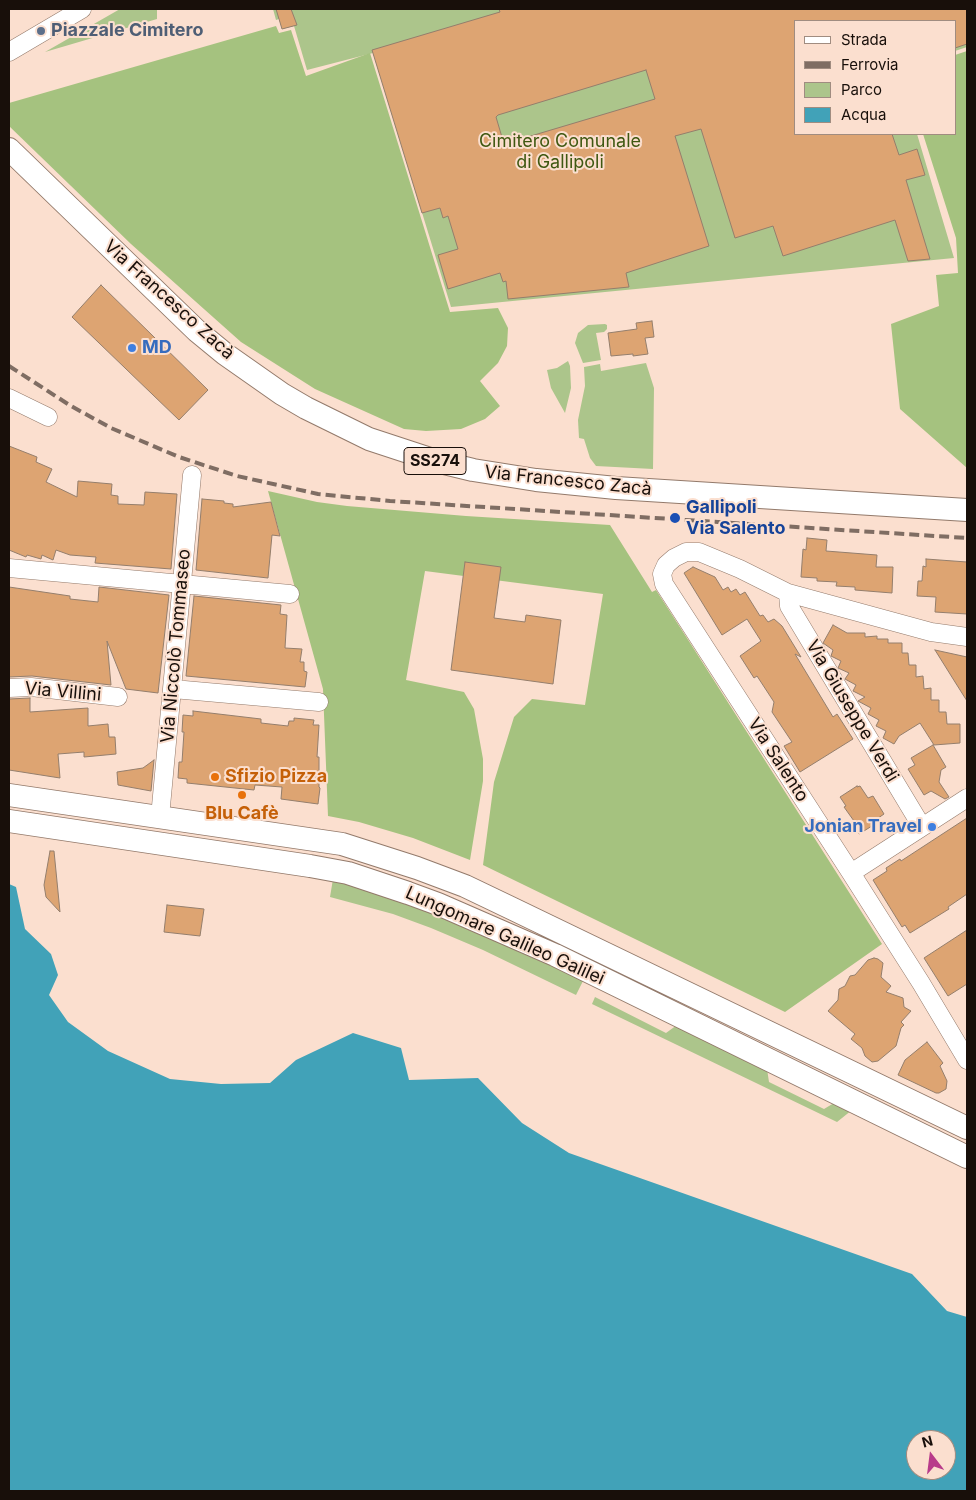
<!DOCTYPE html>
<html>
<head>
<meta charset="utf-8">
<style>
	body { margin:0 }
	#map { position:relative; width:976px; height:1500px; overflow:hidden; background:#fbdfcf; font-family:Inter,sans-serif }
	canvas { display:block }
	.frame { position:absolute; inset:0; border:10px solid #180f0a; pointer-events:none }
	.legend { position:absolute; left:794px; top:20px; width:162px; height:115px; box-sizing:border-box; background:#fbdfcf; border:1px solid #a08c80; margin:0; padding:6px 9px; list-style:none; font-size:15px; color:#180f0a }
	.legend li { display:flex; align-items:center; gap:10px; height:25px }
	.legend b { width:25px; border:1px solid #a08c80 }
	.north { position:absolute; left:906px; top:1430px; width:50px; height:50px; box-sizing:border-box; background:#fbdfcf; border:1px solid #a08c80; border-radius:50%; rotate:345deg; font-size:14px; font-weight:700; line-height:20px; text-align:center; color:#180f0a }
	.north::after { content:''; display:block; margin:auto; width:18px; height:22px; background:#b83b8a; clip-path:polygon(50% 0,100% 100%,50% 72%,0 100%) }
</style>
</head>
<body>
<div id="map">
<canvas width="976" height="1500"></canvas>
<div class="frame"></div>
<ul class="legend">
<li><b style="height:6px;background:#fff"></b>Strada</li>
<li><b style="height:6px;background:#7f6d63"></b>Ferrovia</li>
<li><b style="height:14px;background:#acc58b"></b>Parco</li>
<li><b style="height:14px;background:#41a2b8"></b>Acqua</li>
</ul>
<div class="north">N</div>
</div>
<script>
const c = document.querySelector('canvas').getContext('2d');
c.lineJoin = 'round';
function fill(path, color) { c.fillStyle = color; c.fill(path, 'evenodd'); }
const toPath = rows => new Path2D(rows.map(r => 'M' + r).join(''));
function strokePath(path, color, width, dash) { c.strokeStyle = color; c.lineWidth = width; c.lineCap = dash ? 'butt' : 'round'; c.setLineDash(dash || []); c.stroke(path); }
function drawText(font, color, halo, rows, align = 'center') {
  c.font = font + ' Inter,sans-serif'; c.lineWidth = 4; c.setLineDash([]); c.textBaseline = 'middle'; c.strokeStyle = halo; c.fillStyle = color; for (const [text, x, y, turn = 0] of rows) {
    c.save(); c.translate(x, y); c.rotate((+turn || 0) * Math.PI / 180); c.textAlign = isNaN(turn) ? turn : align; if (halo) c.strokeText(text, 0, 0); c.fillText(text, 0, 0); c.restore();
  }
}
fill(toPath([
	[120,9,157,9,157,19,45,52],
	[273,9,967,9,967,47,955,51,955,21,795,21,795,134,917,134,954,258,451,307,373,53,307,70,294,26,282,29,279,19,276,20],
	[605,324,607,325,607,329,604,332,596,333,601,360,583,363,575,343,578,333,588,325],
	[568,361,570,366,571,388,565,413,551,388,547,370,557,368],
	[646,363,654,388,653,469,596,466,590,458,584,439,579,438,578,420,585,386,584,367,600,364,601,371],
	[333,879,406,901,584,979,576,995,483,950,431,928,393,914,330,897],
	[595,997,666,1033,677,1025,767,1069,769,1082,824,1109,834,1103,852,1110,837,1122,592,1004]
]), '#acc58b');
fill(toPath([
	[276,26,279,33,291,30,306,76,370,53,450,312,498,308,508,328,507,346,498,363,480,381,500,406,485,419,461,429,426,431,404,429,315,389,241,342,131,244,9,126,9,103],
	[967,51,967,468,900,409,891,324,939,306,936,275,958,273,956,238,923,134,955,134,955,55],
	[268,491,317,502,347,506,466,516,610,525,652,592,656,590,685,635,882,944,785,1012,483,865,494,782,514,717,532,699,585,705,603,594,425,571,406,680,464,692,474,709,483,759,483,781,470,860,413,838,359,822,328,816,323,689]
]), '#a5c27f');
fill(toPath([
	[9,884,16,887,25,929,51,954,58,975,49,995,68,1022,108,1051,170,1079,221,1084,270,1083,296,1060,353,1033,401,1048,409,1080,478,1078,522,1123,569,1153,912,1274,947,1311,967,1317,967,1491,9,1491],
	[916,1440,946,1440,946,1470,916,1470]
]), '#41a2b8');
const building = toPath([
	[276,9,291,9,297,25,282,29,276,9],
	[499,9,967,9,967,44,955,48,955,21,795,21,795,134,892,134,899,155,917,149,925,175,906,180,930,259,908,261,895,220,783,256,773,226,735,238,701,129,675,136,709,246,626,273,629,287,508,299,506,281,503,282,500,273,448,289,438,255,458,249,448,216,443,218,440,208,422,213,372,50,500,12,499,9],
	[646,70,655,99,504,144,496,117,498,115,646,70],
	[101,285,208,390,179,420,72,317,101,285],
	[652,321,654,337,645,338,648,354,633,356,633,354,611,356,608,333,637,329,636,323,652,321],
	[9,446,37,457,36,462,52,469,46,482,77,497,78,481,112,484,111,495,118,496,118,504,144,505,145,492,177,494,171,569,95,563,96,557,70,555,56,550,53,560,42,555,41,559,27,555,26,557,9,550,9,446],
	[202,499,224,501,224,503,233,504,233,507,271,502,280,536,272,535,268,578,196,570,202,499],
	[807,538,827,540,826,551,877,555,876,567,893,567,892,593,855,590,855,587,836,586,837,582,817,581,817,578,801,577,803,549,806,550,807,538],
	[926,559,967,562,967,614,935,612,936,597,917,596,918,581,922,581,923,566,926,567,926,559],
	[465,562,501,567,494,618,525,622,526,615,561,620,553,684,451,670,465,562],
	[693,567,715,577,723,590,728,587,731,592,736,589,740,595,745,592,760,616,763,615,768,622,774,619,782,626,801,657,795,654,833,717,837,714,853,739,800,772,784,746,792,742,772,712,774,702,757,676,754,678,740,656,761,641,747,619,722,635,684,573,693,567],
	[9,587,70,596,70,599,98,602,99,587,169,595,158,693,126,689,107,641,111,685,32,676,9,677,9,587],
	[194,596,281,605,280,614,287,615,285,648,302,649,300,662,304,662,304,671,307,672,305,687,186,676,194,596],
	[833,625,847,633,865,633,865,637,877,636,877,639,888,639,888,643,902,643,902,653,908,653,909,665,916,665,916,677,923,676,924,689,931,688,931,700,939,700,939,712,946,712,947,724,960,724,960,743,934,745,920,723,899,736,894,744,883,738,886,731,876,726,879,720,868,714,871,708,858,701,865,697,853,691,856,685,845,679,849,673,838,668,841,661,831,656,833,650,823,643,833,625],
	[935,650,967,657,967,701,955,682,935,650],
	[30,698,30,712,88,708,88,726,108,724,109,737,115,737,116,754,84,757,84,752,58,754,60,778,9,770,9,699,30,698],
	[193,711,261,719,261,723,288,726,289,721,294,721,294,718,314,720,313,725,319,725,317,757,319,757,319,787,320,788,318,804,281,799,282,787,255,785,254,790,187,783,187,779,178,778,179,762,182,762,184,732,182,732,183,715,193,716,193,711],
	[933,745,946,767,941,770,939,782,949,797,945,799,931,791,924,795,908,769,915,765,911,758,933,745],
	[154,760,151,791,118,785,117,772,143,768,154,760],
	[857,786,857,787,860,786,868,798,873,796,884,814,871,823,872,826,859,834,852,823,854,821,844,807,846,806,840,797,857,786],
	[967,818,967,894,948,907,949,909,910,933,905,925,902,927,873,880,887,871,886,868,900,859,901,861,967,818],
	[50,851,54,851,60,912,46,897,44,885,50,851],
	[167,905,204,909,200,936,164,932,167,905],
	[967,930,967,984,948,996,924,958,967,930],
	[874,958,878,959,883,963,881,977,891,986,886,992,903,998,904,1007,911,1011,901,1022,904,1025,901,1028,896,1046,878,1061,872,1062,865,1056,862,1048,851,1039,855,1034,828,1011,838,1000,839,989,845,986,850,976,855,975,868,960,874,958],
	[927,1042,943,1063,940,1066,947,1081,946,1089,939,1093,936,1093,898,1075,905,1060,927,1042]
]);
fill(building, '#dda472');
strokePath(building, '#947e6c', 1);
const minor = toPath([
	[9,52,82,9],
	[9,398,48,417],
	[9,568,290,594],
	[788,593,789,606,922,827],
	[967,637,931,632,788,593,740,569,699,552,686,552,674,558,666,565,662,574,664,584,851,873,921,983,967,1060],
	[9,688,31,687,118,697],
	[173,689,319,702],
	[160,817,192,475],
	[851,873,967,798]
]);
const major = toPath([
	[9,149,197,331,225,354,282,394,306,408,369,439,436,461,473,470,536,480,616,488,967,510],
	[9,795,342,844,417,868,465,886,513,909,967,1128],
	[9,821,310,866,348,873,408,893,438,904,555,955,967,1157]
]);
strokePath(minor, '#937a6b', 19);
strokePath(major, '#937a6b', 24);
strokePath(minor, '#fff', 18);
strokePath(major, '#fff', 22);
strokePath(toPath([
	[9,366,71,406,111,428,179,457,237,476,318,494,390,501,967,538]
]), '#7f6d63', 4, [10, 5]);
for (const [x, y, r, color] of [
	[41,31,5,"#5c6f8a"],
	[132,348,5,"#3f7fe0"],
	[675,518,6,"#1a4fb4"],
	[215,777,5,"#e8710a"],
	[242,795,5,"#e8710a"],
	[932,827,5,"#3f7fe0"]
]) { const dot = new Path2D(); dot.arc(x, y, r, 0, 2 * Math.PI); c.fillStyle = color; c.fill(dot); strokePath(dot, '#fbdfcf', 2); }
for (const [x, y, w] of [
	[435,461,62]
]) { const box = new Path2D(); box.roundRect(x - w / 2, y - 13.5, w, 27, 4); c.fillStyle = '#fbdfcf'; c.fill(box); strokePath(box, '#180f0a', 1); }
drawText('bold 16px', '#180f0a', null, [
	["SS274",435,461]
]);
drawText('bold 18px', '#4e5e75', '#fbdfcf', [
	["Piazzale Cimitero",51,31]
], 'left');
drawText('18px', '#3f5811', '#fbdfcf', [
	["Cimitero Comunale",560,142],
	["di Gallipoli",560,163]
]);
drawText('18px', '#180f0a', '#fbdfcf', [
	["Via Francesco Zacà",169,300,42],
	["Via Francesco Zacà",568,481,6],
	["Via Niccolò Tommaseo",176,646,-85],
	["Via Villini",63,692,5],
	["Via Giuseppe Verdi",852,711,59],
	["Via Salento",778,760,57],
	["Lungomare Galileo Galilei",505,936,24]
]);
drawText('bold 18px', '#366cbe', '#fbdfcf', [
	["MD",142,348],
	["Jonian Travel",922,827,"right"]
], 'left');
drawText('bold 18px', '#164399', '#fbdfcf', [
	["Gallipoli",686,508],
	["Via Salento",686,529]
], 'left');
drawText('bold 18px', '#c56008', '#fbdfcf', [
	["Sfizio Pizza",225,777],
	["Blu Cafè",242,814,"center"]
], 'left');
</script>
</body>
</html>
